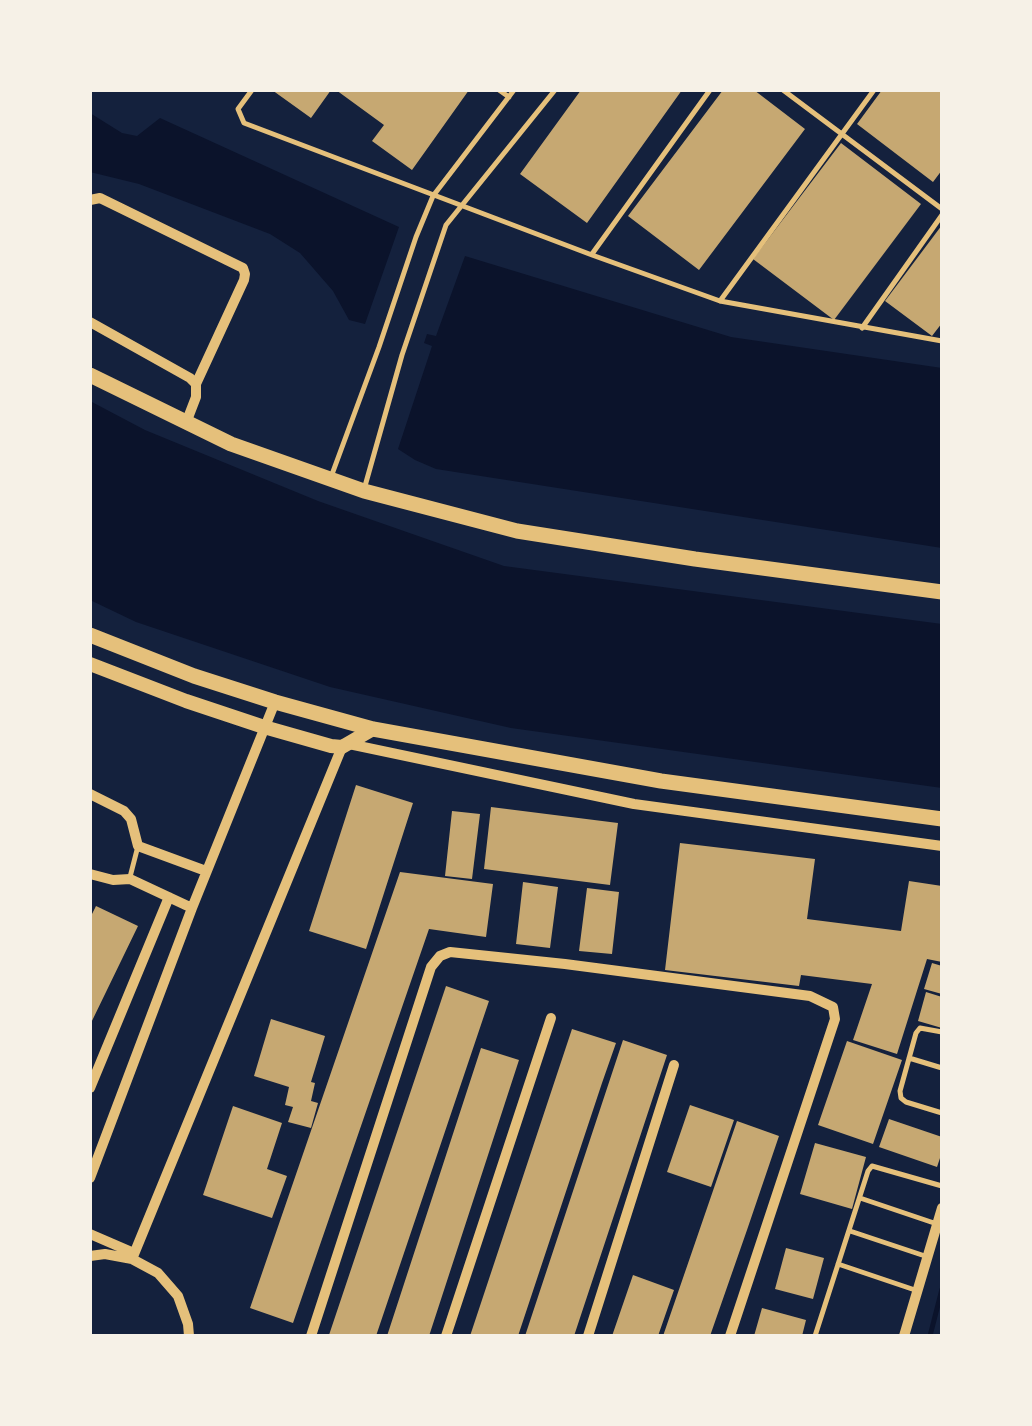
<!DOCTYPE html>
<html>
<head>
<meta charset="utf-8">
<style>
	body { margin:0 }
	#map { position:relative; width:1032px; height:1426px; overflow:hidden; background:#14213d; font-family:"Zilla Slab",serif }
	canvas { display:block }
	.frame { position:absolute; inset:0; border:92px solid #f6f1e7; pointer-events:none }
</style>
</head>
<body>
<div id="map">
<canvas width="1032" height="1426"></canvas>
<div class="frame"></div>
</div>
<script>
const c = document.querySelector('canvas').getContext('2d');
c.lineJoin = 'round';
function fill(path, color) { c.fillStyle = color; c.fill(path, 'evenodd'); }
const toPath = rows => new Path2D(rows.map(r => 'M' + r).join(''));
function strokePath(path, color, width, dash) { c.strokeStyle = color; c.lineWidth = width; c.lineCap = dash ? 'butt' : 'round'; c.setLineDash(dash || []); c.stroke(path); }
fill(toPath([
	[90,113,122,133,137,136,160,118,399,227,365,324,349,320,333,291,300,253,270,234,139,184,90,172],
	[465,256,731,337,942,368,942,548,436,469,415,460,398,449,432,346,424,343,427,334,436,336],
	[90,401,145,430,318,501,504,566,942,624,942,788,511,728,330,687,136,622,90,600]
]), '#0b132b');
strokePath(toPath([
	[930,1336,942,1289]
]), '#0b132b', 5);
fill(toPath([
	[272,90,331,90,311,118],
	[336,90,469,90,412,170,372,141,384,125],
	[581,90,682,90,587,223,520,174],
	[723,90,754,90,805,129,699,270,628,216],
	[882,90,942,90,942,170,933,182,857,124],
	[841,143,921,204,834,320,753,259],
	[942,225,942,323,932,336,885,301],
	[356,785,413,803,366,949,309,931],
	[491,807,618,823,610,885,484,869],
	[452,811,480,814,472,879,445,876],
	[680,843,815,859,807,919,901,931,909,881,942,886,942,962,927,959,897,1054,853,1040,872,984,801,975,799,986,665,970],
	[400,872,493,884,486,937,429,929,293,1323,250,1308],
	[523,882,558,887,550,948,516,944],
	[587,888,619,892,612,954,579,951],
	[96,906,138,926,90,1025,90,918],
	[932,963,942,966,942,994,924,989],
	[446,986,489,1001,376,1336,334,1336,329,1335],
	[926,992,942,997,942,1028,918,1021],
	[271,1019,325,1036,311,1082,315,1083,311,1101,318,1103,311,1128,288,1122,293,1107,285,1105,289,1087,254,1076],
	[572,1029,616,1043,602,1083,518,1336,470,1336],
	[623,1040,667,1055,626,1179,574,1336,525,1336],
	[847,1041,902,1060,873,1144,818,1125],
	[481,1048,519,1060,430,1333,429,1336,387,1336],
	[690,1105,734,1120,711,1187,667,1172],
	[233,1106,282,1123,267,1169,287,1176,272,1218,203,1195],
	[889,1119,942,1137,942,1152,937,1167,879,1147],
	[737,1121,779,1136,747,1230,710,1336,663,1336],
	[815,1143,866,1157,852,1209,800,1194],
	[786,1248,824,1258,813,1299,775,1289],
	[633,1275,674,1290,658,1336,612,1336],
	[762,1308,806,1320,802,1336,754,1336]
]), '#c6a872');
strokePath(toPath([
	[252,90,238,109,244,123,592,255,720,301,942,341],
	[499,90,509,97],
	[783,90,942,209],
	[592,254,710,90],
	[720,301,874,90],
	[862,328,942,215],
	[331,477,379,347,416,237,433,196,514,90],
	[365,486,402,355,446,225,555,90],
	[130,877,138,846],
	[942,1032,920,1028,916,1033,900,1091,901,1098,906,1102,942,1113],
	[909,1058,942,1068],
	[860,1198,934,1223],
	[850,1231,925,1256],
	[838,1264,915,1290],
	[815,1336,868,1171,872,1166,942,1186]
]), '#e5c07b', 5);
strokePath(toPath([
	[90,200,100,198,243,268,245,274,244,280,196,384],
	[90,322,190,378,196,384,196,397,186,423],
	[349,744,634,804,942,846],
	[90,794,124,811,131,819,138,846,206,871],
	[90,874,113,880,130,879,192,908],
	[90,1088,169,897],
	[90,1178,192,908,275,702],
	[90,1234,134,1253],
	[90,1256,105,1254,132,1259,158,1273,178,1296,188,1324,189,1336],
	[132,1259,342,747],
	[311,1336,431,967,440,956,450,952,565,964,810,996,833,1007,835,1019,730,1336],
	[446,1336,551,1018],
	[588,1336,674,1065],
	[904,1336,942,1208]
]), '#e5c07b', 10);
strokePath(toPath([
	[90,664,186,701,264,727,331,746,342,747,373,729]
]), '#e5c07b', 14);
strokePath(toPath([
	[90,375,231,444,364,491,517,531,695,559,942,592],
	[90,635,194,676,275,702,373,729,661,781,942,819]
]), '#e5c07b', 15);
</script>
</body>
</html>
